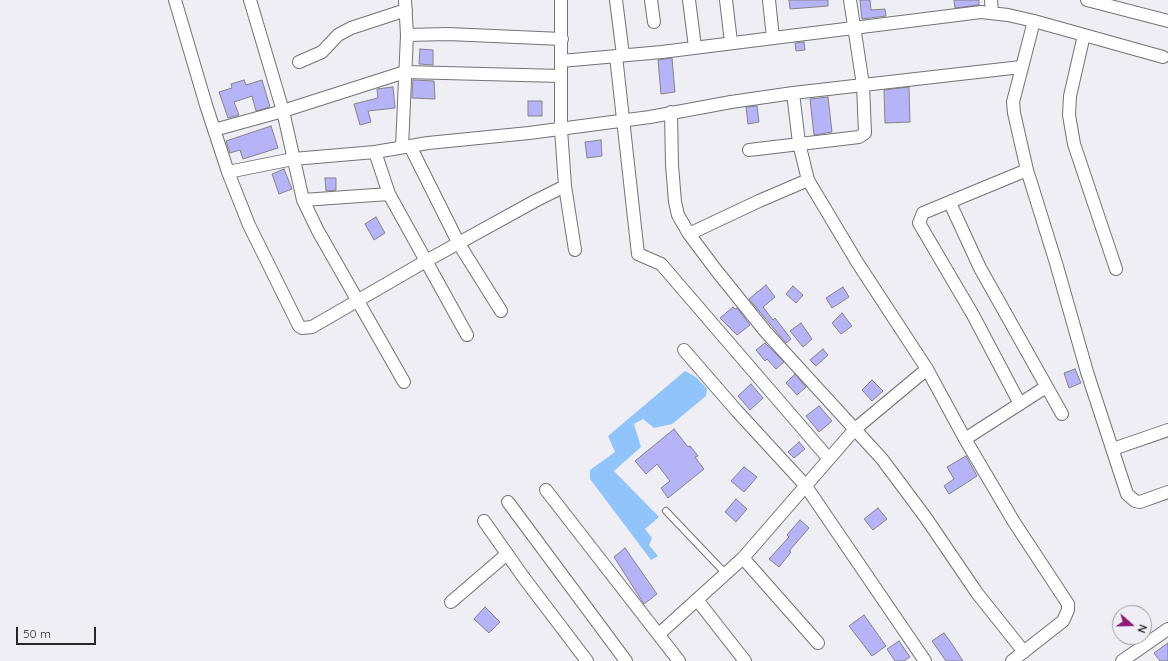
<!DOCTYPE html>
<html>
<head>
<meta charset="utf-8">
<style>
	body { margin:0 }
	#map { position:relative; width:1168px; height:661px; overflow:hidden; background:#eeeef4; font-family:Quicksand,sans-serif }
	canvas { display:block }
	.north { position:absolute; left:1112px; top:605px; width:40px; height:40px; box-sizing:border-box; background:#eeeef4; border:1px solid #9e9ea3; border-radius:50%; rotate:110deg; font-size:11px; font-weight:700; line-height:16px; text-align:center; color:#27272a }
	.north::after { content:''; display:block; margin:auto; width:14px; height:18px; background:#901877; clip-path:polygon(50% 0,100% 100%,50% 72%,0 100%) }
	.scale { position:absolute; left:16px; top:627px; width:80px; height:18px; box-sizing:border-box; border:2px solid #27272a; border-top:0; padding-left:5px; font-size:12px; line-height:14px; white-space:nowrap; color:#27272a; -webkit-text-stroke:3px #eeeef4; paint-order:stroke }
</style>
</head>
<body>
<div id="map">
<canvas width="1168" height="661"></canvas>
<div class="north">N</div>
<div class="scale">50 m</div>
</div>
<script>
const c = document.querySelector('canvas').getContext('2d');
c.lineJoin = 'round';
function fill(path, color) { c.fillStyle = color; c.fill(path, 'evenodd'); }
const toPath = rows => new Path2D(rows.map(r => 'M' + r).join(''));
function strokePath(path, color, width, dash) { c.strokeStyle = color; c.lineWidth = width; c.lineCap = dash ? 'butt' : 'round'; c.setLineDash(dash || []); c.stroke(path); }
fill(toPath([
	[685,371,696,377,707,389,706,396,672,424,654,428,643,419,634,424,641,447,614,471,659,517,645,529,652,538,649,545,658,556,651,560,590,479,590,470,615,452,608,436]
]), '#92c4fc');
const building = toPath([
	[789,0,828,0,828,6,790,9,789,0],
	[860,0,870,0,871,10,885,9,886,16,862,19,860,0],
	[954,0,979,0,979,5,955,8,954,0],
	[804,42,805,50,796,51,795,43,804,42],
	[420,49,433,50,433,65,419,64,420,49],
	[672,58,675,92,661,94,658,60,672,58],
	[244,80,246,85,262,80,270,107,256,111,252,96,234,102,239,115,228,118,219,92,232,88,231,84,244,80],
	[413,80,434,81,435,99,412,98,413,80],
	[393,87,395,108,368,111,371,122,360,125,354,104,378,98,377,89,393,87],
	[909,87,910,122,885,123,884,90,909,87],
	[828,97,832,132,814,135,810,99,828,97],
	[528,101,542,101,542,116,528,116,528,101],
	[757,106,759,122,748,124,746,107,757,106],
	[271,126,278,148,243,159,240,150,230,153,226,141,271,126],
	[601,140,602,156,587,158,585,142,601,140],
	[284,169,292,189,279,194,272,174,284,169],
	[325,178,336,178,336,190,326,191,325,178],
	[376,217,385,233,374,240,365,224,376,217],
	[766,285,775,297,763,307,773,320,775,318,791,339,786,343,749,299,766,285],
	[793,286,803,295,796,303,786,294,793,286],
	[843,287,849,297,832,308,826,298,843,287],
	[733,307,735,309,737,308,750,325,737,335,720,318,733,307],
	[842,313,852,326,841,334,832,323,842,313],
	[801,323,812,339,803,347,790,331,801,323],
	[765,343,784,362,776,369,767,359,765,361,756,350,765,343],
	[823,349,828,355,816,366,810,360,823,349],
	[1075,369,1081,383,1069,388,1064,373,1075,369],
	[795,374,806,387,797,395,786,383,795,374],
	[872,380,883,391,872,401,862,390,872,380],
	[751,384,763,398,750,410,738,396,751,384],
	[819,406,832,421,819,432,806,416,819,406],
	[674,429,688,447,690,446,698,456,695,457,704,469,668,498,661,488,670,481,657,464,646,474,635,461,674,429],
	[799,442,805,449,794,458,788,452,799,442],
	[966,456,977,476,949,494,944,486,954,479,947,467,966,456],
	[744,467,757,477,744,492,731,481,744,467],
	[736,499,747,509,736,522,725,512,736,499],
	[878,508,887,519,873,530,864,519,878,508],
	[800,520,809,528,789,551,791,552,779,567,769,559,789,537,787,535,800,520],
	[625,548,657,594,644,604,614,557,625,548],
	[485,607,500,622,489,633,474,619,485,607],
	[864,615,886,646,872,656,849,626,864,615],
	[944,633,952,644,963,661,946,661,932,641,944,633],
	[899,641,910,657,904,661,895,661,887,649,899,641],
	[1168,643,1168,661,1160,661,1154,653,1168,643]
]);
fill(building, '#b7b3f7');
strokePath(building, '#838389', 1);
const service = toPath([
	[666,511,726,574]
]);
const minor = toPath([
	[175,0,206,105,228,172,249,225,299,326,302,328,312,327,426,261,535,201,565,186],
	[250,0,283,111,303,200,318,231,404,382],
	[561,0,561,129,565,186,575,250],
	[616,0,623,55],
	[651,0,654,22],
	[689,0,695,47],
	[726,0,731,42],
	[769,0,773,38],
	[991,0,992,12],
	[1087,0,1168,21],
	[1034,21,1013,102,1014,113,1027,170,1056,263,1087,372,1127,494,1135,501,1140,502,1168,492],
	[407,35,448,34,562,39],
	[1084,35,1070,96,1069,115,1074,144,1116,269],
	[616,56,638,254,661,264,829,459],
	[561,61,662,52,981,12,1008,15,1034,21,1163,57],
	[299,62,322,52,338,35,351,28,406,10],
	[793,93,799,143,808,180,857,262,927,369,965,439,1014,522,1068,604,1068,610,1063,621,1012,661],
	[671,112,672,165,675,202,678,215,689,234,716,270,765,331,882,459,926,518,977,593,1024,652],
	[214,130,283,111,405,72,561,76],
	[410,146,459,244,501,311],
	[402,147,407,35,405,0],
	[749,150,859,137,865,133,863,85,850,0],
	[375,152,389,194,467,335],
	[228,172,293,159,375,152,428,143,529,133,650,117,731,102,793,93,1021,67],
	[303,200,389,194],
	[950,203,980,268,1062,414],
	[689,234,759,201,808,180],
	[684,350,736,410,805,485,925,661],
	[1020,404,973,315,919,223,923,213,1027,170],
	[965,439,1046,387],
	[1113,449,1168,430],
	[546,490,679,661],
	[508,502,626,661],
	[484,521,524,578,587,661],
	[743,558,818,643],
	[698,601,745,661],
	[451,602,507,554],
	[659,634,743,558,855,429,927,369],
	[1122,661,1168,629]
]);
strokePath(service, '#727278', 8);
strokePath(minor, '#727278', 14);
strokePath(service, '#fff', 6);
strokePath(minor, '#fff', 12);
</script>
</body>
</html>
